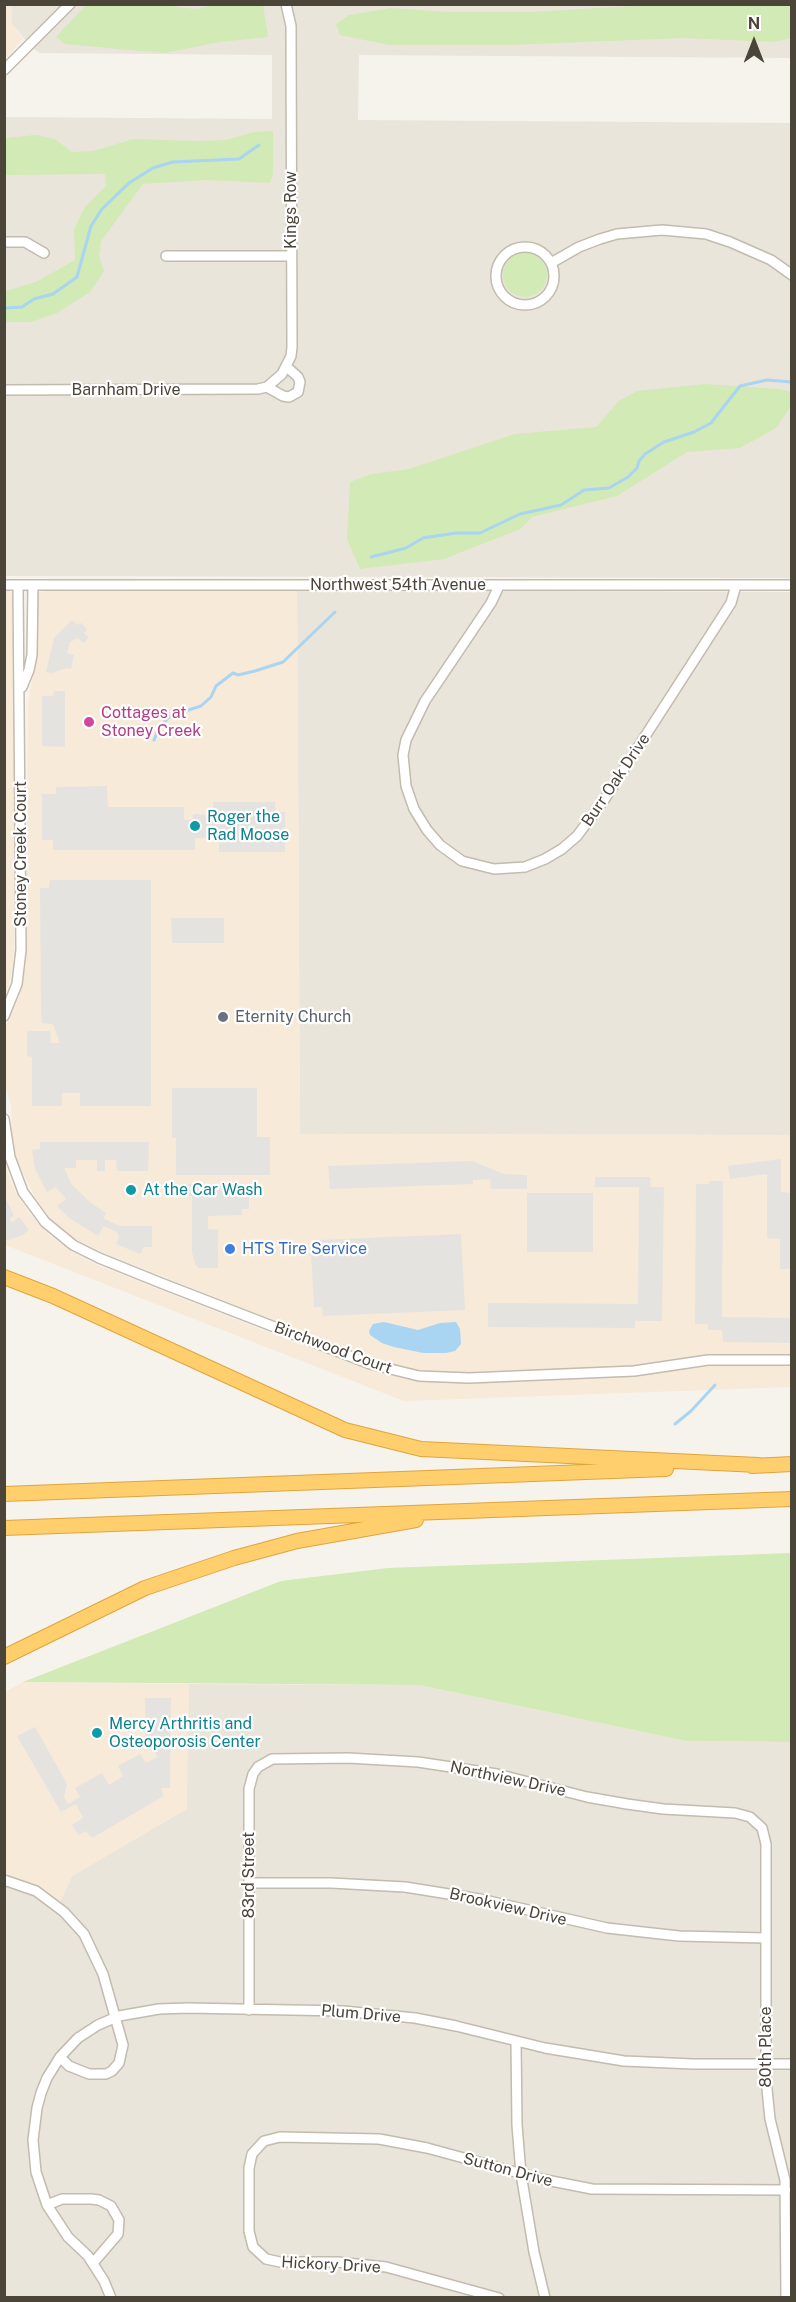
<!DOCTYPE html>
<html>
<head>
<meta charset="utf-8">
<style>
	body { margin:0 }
	#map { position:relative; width:796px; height:2302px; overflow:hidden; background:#f6f3ec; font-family:"Public Sans",sans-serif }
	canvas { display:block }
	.frame { position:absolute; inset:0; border:6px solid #4b4439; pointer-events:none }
	.north { position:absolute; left:724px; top:12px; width:60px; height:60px; -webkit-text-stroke:4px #fff; paint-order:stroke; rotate:0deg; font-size:16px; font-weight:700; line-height:24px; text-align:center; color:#4b4439 }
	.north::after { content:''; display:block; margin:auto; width:21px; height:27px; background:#4b4439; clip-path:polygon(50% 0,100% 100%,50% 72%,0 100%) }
</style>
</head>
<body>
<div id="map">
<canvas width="796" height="2302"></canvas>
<div class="frame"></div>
<div class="north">N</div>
</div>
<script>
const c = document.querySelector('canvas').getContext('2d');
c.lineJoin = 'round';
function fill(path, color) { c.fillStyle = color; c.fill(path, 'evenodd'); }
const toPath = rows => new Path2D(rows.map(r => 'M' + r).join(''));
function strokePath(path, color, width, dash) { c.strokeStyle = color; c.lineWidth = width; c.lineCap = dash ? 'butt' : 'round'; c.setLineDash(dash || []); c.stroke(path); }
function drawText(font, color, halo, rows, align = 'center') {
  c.font = font + ' "Public Sans",sans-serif'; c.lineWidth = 4.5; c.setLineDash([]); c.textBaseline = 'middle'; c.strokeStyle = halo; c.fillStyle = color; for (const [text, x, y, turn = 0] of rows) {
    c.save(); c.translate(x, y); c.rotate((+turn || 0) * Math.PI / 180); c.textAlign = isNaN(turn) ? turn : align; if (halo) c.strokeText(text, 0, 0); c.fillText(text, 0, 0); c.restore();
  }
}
fill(toPath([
	[11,5,791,5,791,58,359,55,358,120,791,123,791,578,5,576,5,117,272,119,272,55,40,53,32,48,12,24],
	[297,590,791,592,791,1135,300,1134],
	[189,1684,419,1685,686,1741,791,1742,791,2297,5,2297,4,1881,58,1906,72,1876,186,1809]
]), '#eae5da');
fill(toPath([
	[5,4,11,5,12,24,23,39,5,59],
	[5,590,11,592,15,600,14,952,12,972,5,998],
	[45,590,297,590,300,1134,791,1135,791,1387,404,1401,5,1245,4,1164,15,1191,30,1214,49,1235,72,1252,97,1265,301,1345,300,1331,99,1251,74,1238,52,1220,35,1198,17,1160,12,1133,11,1106,4,1081,5,1027,18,1000,26,964,28,703,36,658,36,598,39,593],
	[23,1682,189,1684,187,1809,72,1876,58,1907,5,1880,5,1692]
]), '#f7ead8');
fill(toPath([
	[172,5,176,7,196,9,214,5,263,5,268,37,220,42,164,53,65,44,56,37,86,5],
	[650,5,791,5,791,38,774,42,683,38,509,45,389,45,340,35,336,24,349,15,391,8,449,12,531,12],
	[273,131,273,174,270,183,206,180,143,184,101,241,99,255,104,271,90,292,57,313,31,322,5,322,5,291,36,282,75,260,74,229,85,207,106,186,105,174,5,175,5,138,36,135,55,139,72,152,93,151,133,139,197,141,227,140,254,132],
	'503 275a22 22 0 1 1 44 0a22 22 0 1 1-44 0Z',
	[704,384,780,389,791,392,791,406,776,428,740,448,687,452,617,496,532,517,520,529,444,559,360,569,347,539,350,482,372,474,409,469,515,434,596,427,619,401,637,391],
	[791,1553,791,1742,686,1741,419,1685,23,1682,281,1581,388,1568]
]), '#d2eab5');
fill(toPath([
	[72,620,77,625,81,623,87,629,84,633,89,638,83,643,78,638,70,642,67,653,74,655,71,669,67,668,52,673,46,672,54,638],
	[54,691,65,691,65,747,42,746,42,696,53,696],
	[107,786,108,807,184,807,184,820,193,820,193,814,213,815,213,802,275,802,275,812,285,812,285,852,219,852,219,838,195,838,195,850,53,850,53,840,42,840,42,794,56,794,56,787],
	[50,880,151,880,151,1106,80,1106,80,1093,62,1093,62,1106,32,1106,32,1057,27,1056,27,1031,50,1031,51,1043,60,1043,53,1024,42,1023,41,1013,40,888,49,888],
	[171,918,224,918,224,943,172,943],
	[172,1088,257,1088,257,1137,270,1137,270,1175,176,1175,176,1138,172,1138],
	[40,1142,149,1142,148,1171,117,1171,116,1160,105,1160,105,1171,97,1171,97,1160,76,1160,76,1168,64,1168,72,1185,91,1203,106,1213,103,1218,119,1226,152,1226,152,1247,144,1247,140,1254,116,1244,119,1237,117,1232,104,1226,98,1236,69,1218,57,1206,66,1199,56,1187,47,1192,35,1169,32,1150,40,1149],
	[781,1159,781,1192,791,1193,791,1269,780,1269,780,1239,767,1238,767,1174,730,1179,728,1166],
	[472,1161,504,1174,527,1175,527,1189,491,1189,490,1179,473,1180,473,1184,330,1189,328,1166],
	[595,1177,650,1177,651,1187,664,1187,662,1321,635,1321,635,1328,488,1327,488,1303,638,1304,639,1187,595,1187],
	[709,1181,723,1181,722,1317,791,1318,791,1343,723,1342,722,1330,708,1330,708,1324,695,1324,696,1184,709,1184],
	[181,1184,240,1184,240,1192,249,1193,249,1209,242,1209,242,1215,208,1216,208,1229,218,1230,218,1268,198,1268,195,1263,192,1252,192,1196,180,1196],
	[527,1193,593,1193,593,1252,527,1252],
	[5,1198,14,1215,10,1219,10,1221,13,1222,19,1217,29,1230,21,1236,7,1240,5,1240],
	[461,1234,465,1310,323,1316,322,1307,314,1307,311,1251,319,1251,319,1240],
	[145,1698,171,1698,170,1788,161,1788,164,1796,92,1838,86,1831,78,1835,72,1825,83,1818,76,1804,61,1812,17,1736,35,1727,67,1784,64,1797,68,1804,80,1797,75,1788,102,1773,109,1785,123,1776,118,1766,140,1754,146,1763,158,1757,152,1750,146,1750]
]), '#e5e3e0');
fill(toPath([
	[384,1322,418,1330,440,1323,456,1322,460,1329,461,1344,455,1351,446,1353,423,1353,394,1347,382,1343,370,1335,369,1331,373,1324]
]), '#a9d4f2');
strokePath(toPath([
	[4,308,22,307,34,299,53,294,77,277,91,226,102,209,129,183,153,168,173,162,239,159,259,145],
	[371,557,406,548,423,538,456,533,480,533,520,514,561,505,584,490,609,488,628,477,637,468,639,461,645,454,664,442,694,432,711,423,740,386,767,380,792,382],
	[154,740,159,728,170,716,201,706,211,697,216,686,233,673,238,675,255,671,283,662,335,612],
	[675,1424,691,1411,715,1385]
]), '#a9d4f2', 3);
const minor = toPath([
	[4,70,70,4],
	[4,242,25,242,44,253],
	'496 276a29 29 0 1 1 58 0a29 29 0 1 1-58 0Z',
	[166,256,291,256],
	[551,263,579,247,600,239,617,234,662,230,706,234,730,242,771,260,792,275],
	[267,387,283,396,289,397,298,392,300,382,298,377,287,367],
	[4,390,258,389,267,387,282,374,291,356,292,347,291,26,286,4],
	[4,585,792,585],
	[499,586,491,603,425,701,406,740,403,755,406,786,414,809,427,830,440,845,462,861,494,869,525,867,545,859,562,849,577,836,604,800,731,603,736,585],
	[22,687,29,670,32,655,33,585],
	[4,1016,17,984,21,950,18,585],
	[4,1119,10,1157,23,1192,45,1222,73,1245,99,1258,161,1283,370,1364,419,1376,469,1378,634,1371,708,1360,792,1360],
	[4,1880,36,1891,64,1912,84,1934,103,1974,123,2045,119,2063,112,2071,106,2074,89,2074,69,2066,60,2057],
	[249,1883,331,1883,405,1887,480,1899,607,1928,679,1936,766,1938],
	[249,2010,249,1789,253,1774,258,1767,272,1759,348,1758,418,1762,497,1774,587,1797,627,1804,663,1809,735,1813,750,1817,762,1828,766,1844,766,2079,770,2119,785,2180,786,2298],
	[516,2041,517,2125,521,2174,534,2252,545,2298],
	[47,2205,62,2199,91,2199,99,2200,111,2206,119,2220,118,2234,93,2263],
	[111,2298,104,2281,88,2256,68,2237,47,2205,36,2172,33,2140,37,2108,41,2093,47,2078,60,2057,78,2038,98,2025,119,2016,159,2009,188,2008,343,2011,415,2018,456,2026,545,2048,624,2061,693,2064,792,2064],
	[499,2298,386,2267,337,2262,280,2262,266,2259,253,2247,249,2231,249,2168,252,2154,264,2141,280,2137,379,2139,427,2148,541,2179,592,2189,786,2190]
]);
const highway = toPath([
	[4,1277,53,1296,345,1430,421,1449,758,1465],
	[752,1466,792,1464],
	[4,1494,666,1469],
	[4,1528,792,1499],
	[4,1657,145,1588,234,1558,297,1541,416,1520]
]);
strokePath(minor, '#c2bbae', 12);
strokePath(highway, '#e0a43c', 16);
strokePath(minor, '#fff', 9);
strokePath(highway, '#ffcf6e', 14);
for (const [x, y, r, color] of [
	[89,722,6,"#d1479c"],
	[195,826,6,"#0f9aa8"],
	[223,1017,6,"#6b7280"],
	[131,1190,6,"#0f9aa8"],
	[230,1249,6,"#3f7fe0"],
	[97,1733,6,"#0f9aa8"]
]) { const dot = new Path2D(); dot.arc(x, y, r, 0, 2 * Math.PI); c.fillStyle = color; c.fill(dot); strokePath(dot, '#fff', 2); }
drawText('16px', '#4b4439', '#fff', [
	["Kings Row",291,210,-90],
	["Barnham Drive",126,390],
	["Northwest 54th Avenue",398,585],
	["Burr Oak Drive",616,780,-56],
	["Stoney Creek Court",21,854,-90],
	["Birchwood Court",333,1348,20],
	["Northview Drive",508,1779,12],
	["83rd Street",249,1875,-90],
	["Brookview Drive",508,1907,13],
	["Plum Drive",361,2014,5],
	["80th Place",766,2047,-90],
	["Sutton Drive",508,2170,15],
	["Hickory Drive",331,2265,3]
]);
drawText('16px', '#b23c85', '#fff', [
	["Cottages at",101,713],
	["Stoney Creek",101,731]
], 'left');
drawText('16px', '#0d838f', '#fff', [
	["Roger the",207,817],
	["Rad Moose",207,835],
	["At the Car Wash",143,1190],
	["Mercy Arthritis and",109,1724],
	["Osteoporosis Center",109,1742]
], 'left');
drawText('16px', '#5b616d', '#fff', [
	["Eternity Church",235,1017]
], 'left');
drawText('16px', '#366cbe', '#fff', [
	["HTS Tire Service",242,1249]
], 'left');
</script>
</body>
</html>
